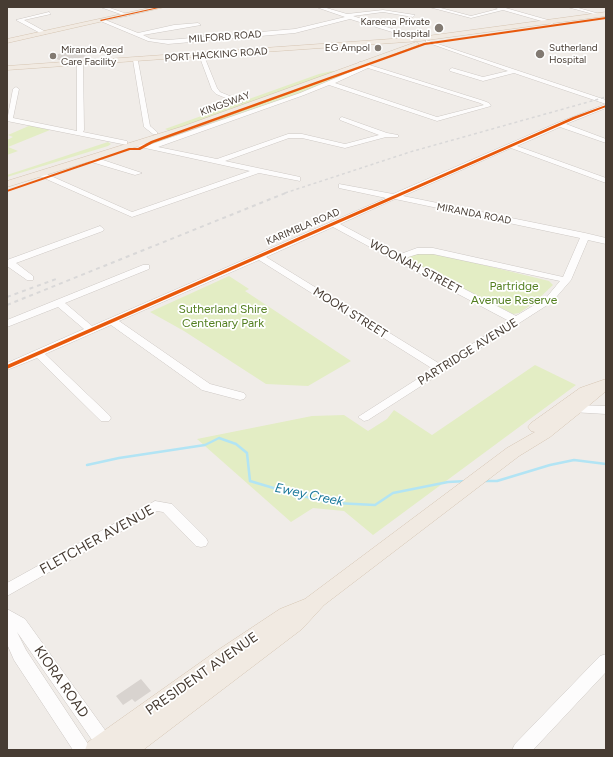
<!DOCTYPE html>
<html>
<head>
<meta charset="utf-8">
<style>
	body { margin:0 }
	#map { position:relative; width:613px; height:757px; overflow:hidden; background:#f0ece8; font-family:Figtree,sans-serif }
	canvas { display:block }
	.frame { position:absolute; inset:0; border:8px solid #473c33; pointer-events:none }
</style>
</head>
<body>
<div id="map">
<canvas width="613" height="757"></canvas>
<div class="frame"></div>
</div>
<script>
const c = document.querySelector('canvas').getContext('2d');
c.lineJoin = 'round';
function fill(path, color) { c.fillStyle = color; c.fill(path, 'evenodd'); }
const toPath = rows => new Path2D(rows.map(r => 'M' + r).join(''));
function strokePath(path, color, width, dash) { c.strokeStyle = color; c.lineWidth = width; c.lineCap = dash ? 'butt' : 'round'; c.setLineDash(dash || []); c.stroke(path); }
function drawText(font, color, halo, rows, align = 'center') {
  c.font = font + ' Figtree,sans-serif'; c.lineWidth = 3.5; c.setLineDash([]); c.textBaseline = 'middle'; c.strokeStyle = halo; c.fillStyle = color; for (const [text, x, y, turn = 0] of rows) {
    c.save(); c.translate(x, y); c.rotate((+turn || 0) * Math.PI / 180); c.textAlign = isNaN(turn) ? turn : align; if (halo) c.strokeText(text, 0, 0); c.fillText(text, 0, 0); c.restore();
  }
}
fill(toPath([
	[362,66,364,67,330,83,157,145,145,144,148,140,170,131,165,129,319,74,332,71,338,72],
	[31,125,50,130,8,147,18,151,7,155,7,140,13,137,8,135],
	[108,142,111,144,108,146,7,177,7,175],
	[418,253,435,253,549,281,553,285,534,303,519,313,513,314,408,260,409,257],
	[229,276,249,289,245,291,351,361,308,386,266,384,184,331,150,312],
	[535,365,576,385,373,535,344,511,313,508,291,522,197,439,312,416,344,415,368,431,387,419,394,410,432,435]
]), '#e3edc4');
strokePath(toPath([
	[87,465,119,458,205,445,219,438,236,444,247,453,250,481,297,495,335,503,375,505,393,493,448,482,467,481],
	[484,481,497,481,550,465,574,460,606,464]
]), '#b2e4f4', 2.5);
fill(toPath([
	[66,52,76,52,89,57,59,60,51,56],
	[141,679,151,691,135,702,132,699,123,705,116,696]
]), '#d8d3cf');
const minor = toPath([
	[100,7,107,7,130,15,126,16,100,7],
	[316,7,323,7,347,14,383,10,415,15,413,17,383,12,353,16,423,39,418,40,350,19,295,33,168,44,148,41,98,20,103,19,138,33,174,25,198,23,201,25,143,35,151,39,168,40,295,29,345,17,316,7],
	[429,7,437,7,471,16,498,9,494,7,502,7,555,22,552,24,503,10,471,18,429,7],
	[567,7,575,7,603,15,601,16,567,7],
	[49,12,51,14,24,20,46,32,46,34,42,34,16,20,49,12],
	[426,40,606,100,606,104,514,73,483,81,450,71,449,70,452,68,483,77,508,71,426,42,426,40],
	[199,55,204,56,217,88,220,92,242,101,242,103,238,103,216,94,212,90,199,55],
	[133,60,138,61,150,126,157,132,157,134,153,134,144,127,133,60],
	[80,62,83,64,84,130,83,132,127,141,127,145,7,121,13,89,16,87,19,89,13,118,77,131,77,64,80,62],
	[360,62,484,101,489,103,491,106,437,121,329,85,304,95,158,147,217,159,288,134,302,134,345,144,379,135,340,120,340,118,342,117,387,133,398,135,398,137,386,137,345,148,302,138,289,138,225,161,300,177,300,181,259,173,132,217,35,174,42,172,132,212,250,171,136,146,132,144,133,142,149,145,300,93,362,67,357,64,360,62],
	[368,68,480,103,484,105,437,117,335,83,368,68],
	[606,104,606,108,566,124,606,139,606,143,560,127,517,146,606,178,606,183,511,148,403,196,585,233,606,238,606,244,588,240,571,280,552,302,368,420,364,421,358,417,433,369,259,260,119,321,210,384,244,393,246,396,244,399,240,400,202,390,111,325,45,354,109,415,111,418,109,421,101,421,37,358,7,370,7,363,84,329,58,307,7,327,7,320,143,265,149,265,149,269,65,303,92,326,386,198,339,188,339,184,393,194,557,123,606,104],
	[395,199,580,238,563,277,433,248,417,248,398,255,340,224,395,199],
	[333,227,394,260,509,321,440,364,266,257,333,227],
	[418,254,433,254,560,281,546,298,516,316,405,258,418,254],
	[88,157,94,157,142,173,135,175,88,161,88,157],
	[100,226,104,229,103,231,16,263,33,276,33,280,27,280,7,266,7,260,100,226],
	[576,405,606,406,606,414,572,412,570,409,576,405],
	[155,501,172,504,206,538,208,542,206,546,201,547,196,546,163,512,157,511,7,596,7,583,155,501],
	[7,609,25,619,115,744,118,750,99,750,17,632,26,650,92,750,73,750,14,660,7,644,7,609],
	[606,654,606,672,533,750,512,750,515,744,600,656,606,654]
]);
const major = toPath([
	[154,7,165,7,7,43,7,39,154,7],
	[606,12,606,16,420,41,7,70,7,66,420,37,606,12],
	[416,42,419,44,418,45,190,130,7,187,7,181,184,126,416,42],
	[606,379,606,391,581,412,550,437,519,456,324,605,302,629,143,750,85,750,88,742,218,650,280,609,305,599,507,448,535,432,531,431,528,427,531,423,580,388,606,379]
]);
strokePath(minor, '#cdc8c4', 1);
strokePath(major, '#d5c5b3', 1);
fill(minor, '#fdfcfc');
fill(major, '#f1eae2');
strokePath(toPath([
	[285,193,410,152,606,97]
]), '#d9d8d8', 1.5, [3, 3]);
strokePath(toPath([
	[7,297,56,279],
	[7,305,288,192]
]), '#d9d8d8', 2, [4, 4]);
fill(toPath([
	[159,7,163,7,101,21,100,20,159,7],
	[606,17,606,19,425,45,153,143,140,150,130,150,7,192,7,190,129,148,138,148,151,141,424,43,606,17],
	[606,105,606,107,575,119,7,369,7,365,573,117,606,105]
]), '#e8590c');
for (const [x, y, r, color] of [
	[439,28,5,"#827a72"],
	[378,48,4,"#827a72"],
	[540,54,5,"#827a72"],
	[53,56,4,"#827a72"]
]) { const dot = new Path2D(); dot.arc(x, y, r, 0, 2 * Math.PI); c.fillStyle = color; c.fill(dot); strokePath(dot, '#fff', 1.5); }
drawText('10px', '#473c33', '#fff', [
	["Kareena Private",430,22],
	["Hospital",430,34],
	["EG Ampol",370,48],
	["Sutherland",549,48,"left"],
	["Hospital",549,60,"left"],
	["Miranda Aged",61,50,"left"],
	["Care Facility",61,62,"left"]
], 'right');
drawText('10px', '#473c33', '#fff', [
	["MILFORD ROAD",225,37,-4],
	["PORT HACKING ROAD",216,55,-4],
	["KINGSWAY",225,104,-20],
	["MIRANDA ROAD",474,214,11],
	["KARIMBLA ROAD",303,227,-23]
]);
drawText('12px', '#473c33', '#fff', [
	["WOONAH STREET",415,267,28],
	["MOOKI STREET",350,313,32],
	["PARTRIDGE AVENUE",468,352,-32]
]);
drawText('12px', '#537f20', '#fff', [
	["Partridge",514,286],
	["Avenue Reserve",514,300],
	["Sutherland Shire",223,309],
	["Centenary Park",223,323]
]);
drawText('italic 13px', '#1d7b9c', '#fff', [
	["Ewey Creek",309,495,12]
]);
drawText('14px', '#473c33', '#fff', [
	["FLETCHER AVENUE",97,540,-29],
	["PRESIDENT AVENUE",202,674,-35],
	["KIORA ROAD",61,682,55]
]);
</script>
</body>
</html>
